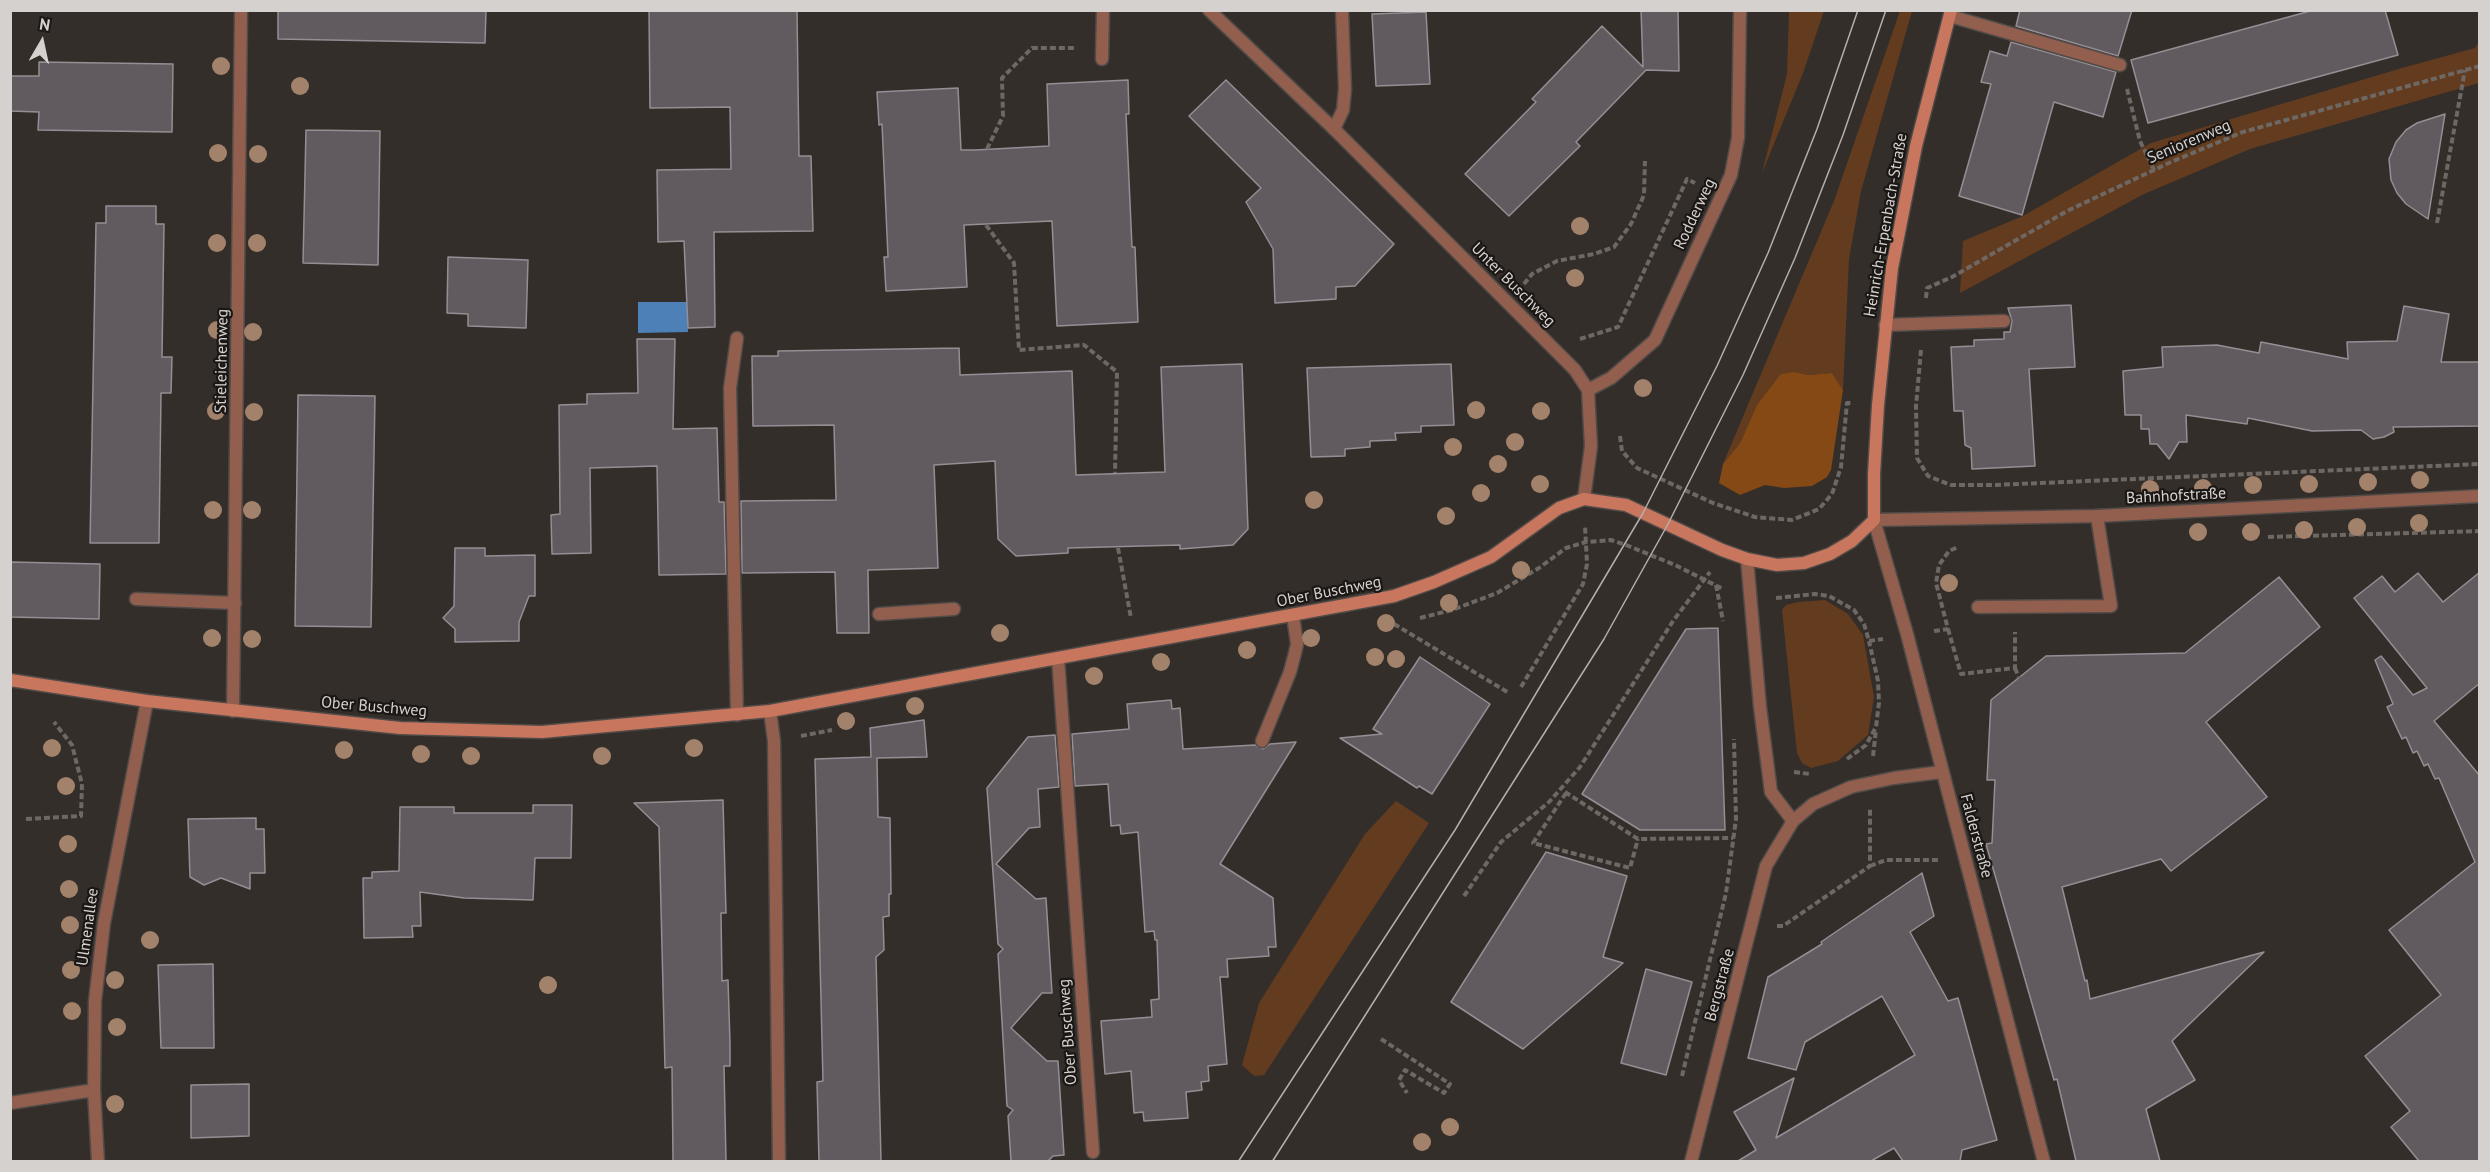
<!DOCTYPE html>
<html>
<head>
<meta charset="utf-8">
<style>
	body { margin:0 }
	#map { position:relative; width:2490px; height:1172px; overflow:hidden; background:#342e2a; font-family:"PT Sans",sans-serif }
	canvas { display:block }
	.frame { position:absolute; inset:0; border:12px solid #d5d1cf; pointer-events:none }
	.north { position:absolute; left:12px; top:12px; width:60px; height:60px; -webkit-text-stroke:4px #1a1715; paint-order:stroke; rotate:9deg; font-size:16px; font-weight:700; line-height:24px; text-align:center; color:#d5d1cf }
	.north::after { content:''; display:block; margin:auto; width:21px; height:27px; background:#d5d1cf; clip-path:polygon(50% 0,100% 100%,50% 72%,0 100%) }
</style>
</head>
<body>
<div id="map">
<canvas width="2490" height="1172"></canvas>
<div class="frame"></div>
<div class="north">N</div>
</div>
<script>
const c = document.querySelector('canvas').getContext('2d');
c.lineJoin = 'round';
function fill(path, color) { c.fillStyle = color; c.fill(path, 'evenodd'); }
const toPath = rows => new Path2D(rows.map(r => 'M' + r).join(''));
function strokePath(path, color, width, dash) { c.strokeStyle = color; c.lineWidth = width; c.lineCap = dash ? 'butt' : 'round'; c.setLineDash(dash || []); c.stroke(path); }
function drawText(font, color, halo, rows, align = 'center') {
  c.font = font + ' "PT Sans",sans-serif'; c.lineWidth = 4.5; c.setLineDash([]); c.textBaseline = 'middle'; c.strokeStyle = halo; c.fillStyle = color; for (const [text, x, y, turn = 0] of rows) {
    c.save(); c.translate(x, y); c.rotate((+turn || 0) * Math.PI / 180); c.textAlign = isNaN(turn) ? turn : align; if (halo) c.strokeText(text, 0, 0); c.fillText(text, 0, 0); c.restore();
  }
}
fill(toPath([
	[1789,11,1824,11,1803,73,1762,173,1787,74],
	[1900,11,1912,11,1861,191,1849,259,1843,390,1832,373,1808,375,1795,372,1757,405,1740,443,1723,464,1834,201],
	[2479,42,2479,83,2250,149,2144,194,1960,293,1963,241,2023,216,2151,143,2402,68,2475,48],
	[1825,600,1848,614,1863,635,1874,697,1868,735,1838,761,1811,768,1802,763,1797,753,1782,610,1786,605,1798,602],
	[1396,801,1429,823,1264,1075,1254,1076,1242,1065,1259,1003,1365,834]
]), '#633c20');
fill(toPath([
	[1795,372,1808,375,1832,373,1843,390,1831,470,1827,477,1812,486,1784,488,1765,485,1740,495,1719,483,1723,464,1740,443,1757,405,1781,374]
]), '#854916');
fill(toPath([
	[638,302,687,302,688,332,638,333]
]), '#4e80b8');
const building = toPath([
	[278,10,486,10,485,43,278,39,278,10],
	[649,10,797,10,799,156,811,156,813,231,714,232,715,327,688,328,684,241,658,242,657,170,731,169,730,107,650,108,649,10],
	[1641,10,1678,10,1679,71,1646,70,1576,142,1580,146,1509,216,1465,174,1536,102,1532,99,1602,26,1643,67,1641,10],
	[2020,10,2132,10,2118,56,2016,26,2020,10],
	[2314,10,2385,10,2398,55,2148,123,2131,60,2314,10],
	[1426,12,1430,84,1376,86,1372,14,1426,12],
	[2011,42,2116,72,2103,117,2054,102,2022,215,1959,196,1991,84,1981,82,1990,51,2007,56,2011,42],
	[39,62,173,64,172,132,38,130,39,112,10,111,10,76,39,76,39,62],
	[1128,80,1129,114,1126,114,1132,247,1135,247,1138,322,1057,326,1052,221,964,225,967,287,886,291,884,257,888,257,882,124,879,125,877,92,958,88,961,150,975,150,1049,146,1047,84,1128,80],
	[1226,80,1394,244,1355,286,1336,287,1336,299,1275,303,1273,249,1246,202,1261,188,1189,116,1226,80],
	[2445,114,2428,219,2406,204,2397,193,2391,180,2389,159,2396,142,2406,130,2417,123,2445,114],
	[306,130,380,131,378,265,303,263,306,130],
	[106,206,156,206,156,224,164,224,162,357,172,357,171,393,161,393,159,543,90,543,96,223,106,223,106,206],
	[448,257,528,260,526,328,468,326,468,314,447,313,448,257],
	[2071,305,2075,367,2029,369,2035,466,1972,469,1971,448,1965,445,1963,411,1954,411,1951,347,1974,346,1974,340,2004,339,2004,332,2010,332,2012,321,2008,308,2071,305],
	[2404,306,2449,314,2441,362,2480,362,2480,426,2393,427,2394,432,2384,437,2373,439,2361,430,2312,431,2248,418,2247,424,2186,415,2187,442,2179,442,2169,459,2157,444,2150,444,2149,429,2141,429,2141,415,2125,415,2123,371,2163,367,2162,347,2217,345,2259,353,2261,342,2348,359,2347,342,2397,341,2404,306],
	[637,339,675,339,673,429,717,428,719,502,724,502,726,574,659,575,657,466,590,468,591,553,552,554,551,515,560,514,559,405,587,404,587,394,638,393,637,339],
	[959,348,960,375,1072,371,1076,475,1165,472,1161,367,1242,364,1248,529,1233,545,1180,549,1180,545,1068,548,1068,553,1016,556,998,539,995,461,934,465,938,568,868,570,869,633,837,633,835,572,742,573,741,501,836,500,834,425,753,426,752,356,778,356,778,351,959,348],
	[1451,364,1454,425,1421,426,1421,432,1395,433,1396,440,1370,441,1370,447,1345,449,1345,456,1311,457,1307,368,1451,364],
	[298,395,375,396,371,627,295,626,298,395],
	[455,548,485,548,485,556,535,555,535,596,529,596,519,622,519,641,455,642,455,629,443,618,454,606,455,548],
	[10,562,100,564,99,619,10,617,10,562],
	[2480,572,2480,683,2434,721,2480,776,2480,1161,2419,1161,2391,1127,2410,1111,2365,1056,2441,995,2389,930,2475,862,2439,778,2435,779,2428,764,2424,766,2417,751,2413,753,2406,737,2402,739,2387,707,2393,704,2375,660,2381,656,2413,695,2427,688,2354,598,2382,576,2395,592,2418,573,2443,602,2480,572],
	[2279,577,2320,627,2206,722,2267,797,2171,871,2161,859,2062,887,2085,981,2087,980,2090,999,2264,952,2172,1041,2195,1080,2146,1109,2160,1161,2076,1161,2057,1079,2054,1080,1986,844,1992,843,1995,780,1987,780,1991,700,2046,656,2185,653,2279,577],
	[1718,628,1725,830,1640,830,1582,794,1686,629,1718,628],
	[1420,657,1490,704,1432,794,1419,786,1417,788,1340,738,1382,734,1373,729,1420,657],
	[1171,700,1172,709,1180,708,1183,749,1255,745,1263,749,1270,744,1296,742,1220,864,1273,898,1276,947,1268,947,1269,956,1227,959,1228,977,1220,977,1227,1064,1208,1066,1209,1081,1201,1082,1202,1090,1186,1092,1188,1118,1144,1121,1143,1112,1134,1113,1131,1071,1105,1074,1101,1021,1152,1017,1151,1000,1159,999,1157,940,1155,940,1154,931,1145,932,1138,832,1121,834,1120,825,1111,826,1108,784,1075,786,1072,734,1129,729,1127,704,1171,700],
	[924,720,927,757,877,758,878,817,890,818,891,894,889,894,889,916,883,917,884,950,876,957,881,1161,819,1161,817,1082,823,1081,815,759,871,757,870,728,924,720],
	[1055,735,1059,787,1038,789,1040,827,1029,828,996,864,1036,899,1046,898,1052,993,1042,993,1011,1028,1047,1061,1058,1061,1064,1155,1053,1156,1048,1161,1011,1161,1008,1116,1013,1110,1007,1106,998,954,1003,949,998,944,987,788,1028,737,1055,735],
	[723,800,726,913,721,913,722,981,728,980,730,1043,730,1066,724,1066,726,1161,673,1161,672,1067,665,1068,659,827,634,803,723,800],
	[533,805,572,805,571,858,535,858,533,900,464,898,420,892,421,926,412,926,413,937,364,938,363,878,372,878,372,872,399,871,400,807,454,807,454,813,533,813,533,805],
	[256,818,256,829,264,829,265,873,250,873,250,889,221,878,204,885,190,877,188,819,256,818],
	[1546,852,1627,876,1603,957,1623,963,1523,1049,1451,1002,1546,852],
	[1922,873,1934,916,1910,932,1948,1001,1958,998,1997,1140,1962,1150,1960,1161,1903,1161,1894,1148,1871,1161,1738,1161,1756,1150,1734,1112,1794,1078,1776,1138,1915,1055,1882,996,1805,1042,1796,1070,1748,1058,1768,977,1822,944,1821,942,1922,873],
	[213,964,214,1048,161,1048,158,965,213,964],
	[1646,969,1692,982,1666,1075,1621,1063,1646,969],
	[249,1084,249,1136,191,1138,191,1085,249,1084]
]);
fill(building, '#615b60');
strokePath(building, '#958e94', 1.5);
const lane = toPath([
	[1950,16,2120,65],
	[1102,59,1103,10],
	[1334,129,1343,110,1345,89,1342,10],
	[1885,325,2004,321],
	[1747,559,1760,707,1771,792,1793,821],
	[136,599,235,603],
	[1978,607,2111,606,2097,516],
	[879,614,954,609],
	[1058,658,1093,1152],
	[737,715,730,388,737,338],
	[1262,741,1290,672,1295,653,1297,644,1293,616]
]);
const street = toPath([
	[1209,10,1334,129,1575,370,1588,390,1591,446,1584,499],
	[1588,390,1611,378,1655,340,1731,175,1738,138,1740,10],
	[233,711,241,10],
	[770,711,774,741,779,1162],
	[10,1103,94,1090],
	[98,1162,94,1090,95,1001,104,923,147,701],
	[1691,1162,1766,866,1793,821,1813,804,1851,787,1894,778,1941,772],
	[2044,1162,1907,634,1874,520,2097,516,2480,496]
]);
const secondary = toPath([
	[10,680,147,701,400,728,542,732,770,711,1394,596,1434,582,1491,557,1559,508,1584,499,1626,505,1722,550,1747,559,1777,565,1804,563,1830,554,1852,541,1874,520,1874,474,1878,405,1892,268,1916,146,1951,10]
]);
strokePath(lane, '#514b48', 15);
strokePath(street, '#514b48', 15);
strokePath(secondary, '#514b48', 15);
strokePath(toPath([
	[2127,89,2140,141,2154,170],
	[987,149,1003,116,1002,78,1032,48,1077,48],
	[2437,223,2465,70],
	[986,225,1014,263,1019,350,1084,345,1117,372,1115,473],
	[1524,284,1532,274,1557,261,1594,254,1614,247,1631,224,1644,195,1645,161],
	[1926,298,1927,288,1952,277,2067,211,2171,162,2243,132,2480,66],
	[1580,339,1618,327,1687,179,1695,183],
	[1921,350,1916,406,1917,458,1928,476,1951,485,1995,485,2480,464],
	[1620,436,1622,451,1637,468,1713,503,1755,517,1792,520,1819,509,1832,494,1841,467,1847,403,1852,403],
	[2268,537,2480,531],
	[1118,548,1131,618],
	[1716,585,1723,621],
	[1776,598,1815,594,1829,596,1854,610,1864,624,1869,641,1883,639],
	[1420,618,1452,610,1497,593,1539,568,1566,548,1586,542,1611,540,1626,545,1675,565,1723,589],
	[1394,624,1509,693],
	[1948,629,1961,674,2015,668,2015,632],
	[1934,631,1948,629,1936,583,1939,565,1949,551,1958,547],
	[2015,668,2019,678],
	[1521,687,1583,584,1587,564,1585,526],
	[801,736,832,730],
	[1873,756,1876,730],
	[1847,759,1866,745,1876,727,1879,703,1878,681,1869,641],
	[1794,772,1810,774],
	[1565,792,1638,839,1733,838],
	[1566,793,1533,843,1630,868,1638,839],
	[26,819,81,816,82,784,72,745,54,722],
	[1870,866,1886,860,1940,860],
	[1464,896,1501,842,1549,802,1580,767,1673,621,1710,572],
	[1777,926,1783,926,1870,866,1870,808],
	[1381,1039,1450,1084,1444,1093,1405,1070,1399,1080,1407,1093],
	[1682,1076,1726,893,1736,819,1734,739]
]), '#6d6864', 4, [6, 3]);
strokePath(lane, '#925e4e', 12);
strokePath(street, '#925e4e', 12);
strokePath(secondary, '#c9765e', 12);
strokePath(toPath([
	[1238,1162,1455,830,1643,513,1717,366,1768,253,1817,129,1858,10],
	[1272,1162,1604,639,1668,524,1743,375,1795,258,1843,135,1886,10]
]), '#b4afad', 1.5);
c.fillStyle = '#a2826b';
for (const [x, y] of [
	[221,66],
	[300,86],
	[218,153],
	[258,154],
	[1580,226],
	[217,243],
	[257,243],
	[1575,278],
	[217,330],
	[253,332],
	[1643,388],
	[1476,410],
	[216,411],
	[1541,411],
	[254,412],
	[1515,442],
	[1453,447],
	[1498,464],
	[2420,480],
	[2368,482],
	[1540,484],
	[2309,484],
	[2253,485],
	[2203,488],
	[2150,489],
	[1481,493],
	[1314,500],
	[213,510],
	[252,510],
	[1446,516],
	[2419,523],
	[2357,527],
	[2304,530],
	[2198,532],
	[2251,532],
	[1521,570],
	[1949,583],
	[1449,603],
	[1386,623],
	[1000,633],
	[212,638],
	[1311,638],
	[252,639],
	[1247,650],
	[1375,657],
	[1396,659],
	[1161,662],
	[1094,676],
	[915,706],
	[846,721],
	[52,748],
	[694,748],
	[344,750],
	[421,754],
	[471,756],
	[602,756],
	[66,786],
	[68,844],
	[69,889],
	[70,925],
	[150,940],
	[71,970],
	[115,980],
	[548,985],
	[72,1011],
	[117,1027],
	[115,1104],
	[1450,1127],
	[1422,1142]
]) { c.beginPath(); c.arc(x, y, 9, 0, 2 * Math.PI); c.fill(); }
drawText('16px', '#d5d1cf', '#1a1715', [
	["Seniorenweg",2189,142,-23],
	["Rodderweg",1695,214,-65],
	["Heinrich-Erpenbach-Straße",1886,225,-80],
	["Unter Buschweg",1513,285,45],
	["Stieleichenweg",222,361,-89],
	["Bahnhofstraße",2176,496,-3],
	["Ober Buschweg",1329,592,-11],
	["Ober Buschweg",374,707,5],
	["Falderstraße",1976,836,75],
	["Ulmenallee",88,927,-82],
	["Bergstraße",1720,985,-75],
	["Ober Buschweg",1068,1032,-94]
]);
</script>
</body>
</html>
